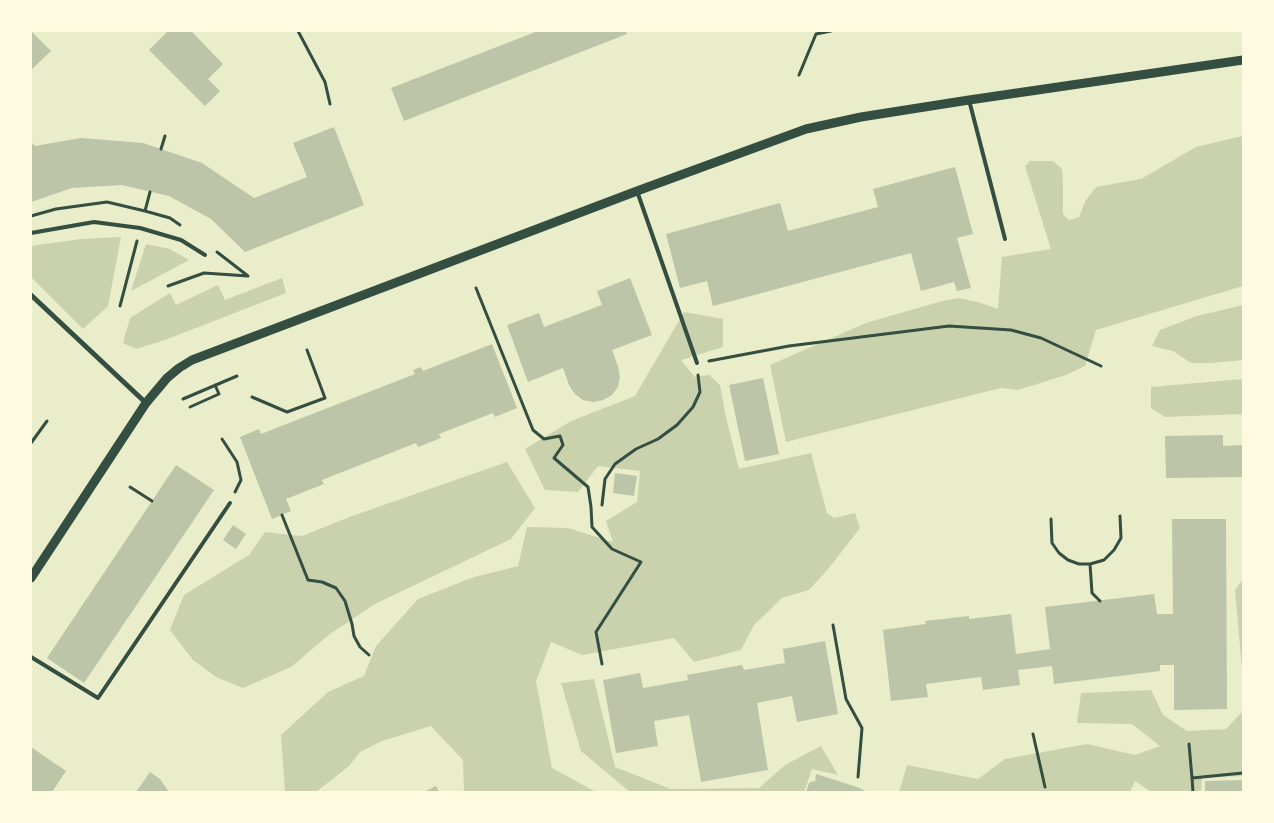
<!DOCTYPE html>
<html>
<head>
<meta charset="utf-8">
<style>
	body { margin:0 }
	#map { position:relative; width:1274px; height:823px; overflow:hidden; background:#e9edc9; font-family:"Roboto Serif",serif }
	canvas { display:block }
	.frame { position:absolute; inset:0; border:32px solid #fefae0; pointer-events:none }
</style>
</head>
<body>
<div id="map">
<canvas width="1274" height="823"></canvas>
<div class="frame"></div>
</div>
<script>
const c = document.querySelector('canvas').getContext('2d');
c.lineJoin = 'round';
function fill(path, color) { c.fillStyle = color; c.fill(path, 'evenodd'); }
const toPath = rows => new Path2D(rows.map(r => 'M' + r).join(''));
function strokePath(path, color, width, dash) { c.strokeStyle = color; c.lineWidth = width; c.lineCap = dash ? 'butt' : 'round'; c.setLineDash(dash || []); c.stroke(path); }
fill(toPath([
	[1243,136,1243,286,1096,330,1085,366,1066,375,1018,390,1001,388,786,442,770,365,866,323,942,301,958,298,978,302,998,309,1002,257,1051,249,1025,166,1030,161,1053,161,1062,169,1063,186,1063,214,1069,220,1079,217,1086,200,1096,187,1141,179,1196,147],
	[121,237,108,306,83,329,31,277,31,246,81,239],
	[146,244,170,249,189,260,131,291],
	[282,278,286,293,165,340,136,349,123,343,130,318,170,293,176,305,218,285,225,300],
	[1243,305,1243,360,1211,363,1191,363,1173,351,1152,346,1160,330,1197,316],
	[684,312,723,319,723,347,681,360,695,377,709,375,720,385,725,413,739,469,811,453,827,513,834,518,855,513,860,528,829,568,809,590,782,598,754,625,741,650,694,662,674,638,582,655,551,642,536,681,552,768,596,792,464,792,463,760,431,726,382,741,360,752,349,766,316,792,285,792,281,735,328,692,364,676,376,646,418,599,474,577,518,566,527,527,568,528,613,542,606,521,637,502,640,471,598,466,578,492,545,490,525,449,571,421,635,396],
	[1243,379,1243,414,1165,417,1151,408,1151,387],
	[507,462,535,508,511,539,375,604,330,634,291,667,243,688,216,677,193,660,170,630,184,595,249,555,265,532,302,536,352,516],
	[1243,579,1243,680,1235,590],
	[594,679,615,767,671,789,759,788,785,765,821,746,838,775,812,769,804,792,630,792,581,751,561,683],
	[1151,690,1163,715,1187,731,1226,729,1243,711,1243,774,1240,776,1202,778,1201,792,1151,792,1135,781,1130,792,899,792,907,765,978,779,1005,759,1087,744,1135,755,1160,746,1132,724,1077,723,1081,693]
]), '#cad2ad');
fill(toPath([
	[31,31,51,51,31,70],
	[168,31,191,31,223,64,208,79,220,91,205,106,149,50],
	[538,31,626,31,627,34,404,121,391,88],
	[334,127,364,205,245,252,211,219,169,196,122,185,72,188,31,202,31,142,35,146,81,138,143,143,202,163,254,198,307,177,293,143],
	[955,167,973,234,957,238,971,288,957,291,954,282,921,291,911,253,713,306,707,281,680,288,666,234,780,203,788,231,878,207,873,189],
	[630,278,652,335,612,350,618,366,620,377,618,387,612,395,603,400,593,402,583,400,575,394,569,385,563,368,528,382,507,325,539,313,544,327,602,305,597,291],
	[492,344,517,408,495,417,493,413,439,434,441,438,418,447,416,443,322,480,324,484,286,499,291,511,272,519,240,437,259,429,261,434,415,374,413,370,421,367,423,371],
	[763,378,779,454,745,461,729,385],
	[1223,435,1223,446,1243,445,1243,477,1166,478,1165,436],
	[176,465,214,490,84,683,47,658],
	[615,473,637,476,634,496,613,493],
	[1172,519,1226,519,1227,709,1174,710,1174,665,1160,665,1160,671,1054,684,1052,666,1018,670,1020,685,983,690,981,677,926,684,928,697,891,701,883,630,926,624,925,621,969,616,969,619,1011,614,1016,654,1050,649,1045,607,1154,594,1157,614,1173,614],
	[233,525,246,534,236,549,223,540],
	[825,641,838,714,797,722,792,696,757,703,768,770,701,782,689,715,654,721,658,746,616,753,603,680,640,673,643,688,688,680,687,675,742,665,744,670,785,663,783,649],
	[31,747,66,771,52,792,31,792],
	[150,772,160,779,169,792,136,792],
	[816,774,860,788,867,792,806,792,809,783,813,781,815,782],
	[1243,780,1243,792,1205,792,1205,781],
	[436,786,439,792,424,792]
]), '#bcc5a7');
strokePath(toPath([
	[298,31,325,82,330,104],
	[799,75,816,34,831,31],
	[161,149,165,136],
	[145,211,150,192],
	[31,216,56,209,107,202,145,211,170,218,180,225],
	[217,252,248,276],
	[168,286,204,273,248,276],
	[476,288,533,430,544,439,560,436,563,445,554,458,588,487,591,507,592,527,612,549,641,562,596,632,602,664],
	[120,306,137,241],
	[709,361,789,346,949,326,1011,330,1041,338,1101,366],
	[252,397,287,412,325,398,307,350],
	[183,399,237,376],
	[190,407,219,394,215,385],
	[222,439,237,462,241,480,235,492],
	[31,443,47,421],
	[130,487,152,501],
	[602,505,605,479,615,464,636,449,658,439,677,425,693,407,700,392,698,375],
	[282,515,308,580,322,582,336,588,345,601,352,624,354,636,360,647,369,655],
	[1051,519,1052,543,1059,553,1068,560,1079,564,1090,564,1104,560,1114,550,1121,538,1120,516],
	[1090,564,1092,593,1100,601],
	[833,625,846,699,862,728,858,777],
	[1033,734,1045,787],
	[1189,744,1192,778],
	[1193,792,1192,778,1243,773]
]), '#344e41', 3);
strokePath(toPath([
	[969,100,1005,239],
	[637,191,697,363],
	[31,233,94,222,140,228,181,240,205,255],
	[31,657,98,698,230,503]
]), '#344e41', 4);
strokePath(toPath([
	[31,295,146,403]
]), '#344e41', 5);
strokePath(toPath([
	[31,578,146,403,167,378,179,368,192,360,637,191,806,129,861,117,969,100,1243,60]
]), '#344e41', 9);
</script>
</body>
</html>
